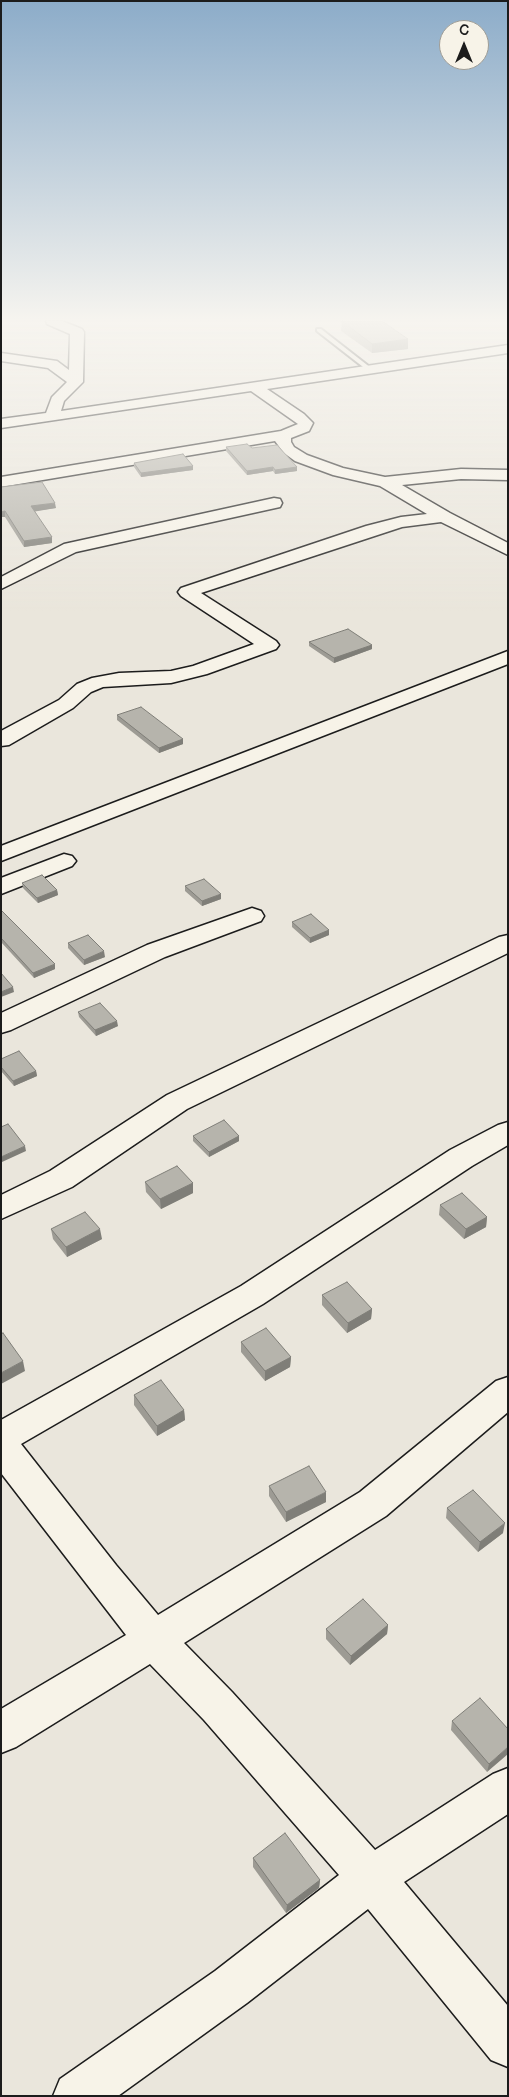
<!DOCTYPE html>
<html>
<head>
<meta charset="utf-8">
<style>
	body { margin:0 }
	#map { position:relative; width:509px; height:2097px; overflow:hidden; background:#eae6dc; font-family:"Balsamiq Sans",sans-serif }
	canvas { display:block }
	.frame { position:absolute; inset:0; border:2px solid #1c1c1c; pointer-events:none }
	.north { position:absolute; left:439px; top:20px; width:50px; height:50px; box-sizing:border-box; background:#f7f3e8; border:1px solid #9f9d96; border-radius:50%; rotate:0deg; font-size:14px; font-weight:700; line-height:20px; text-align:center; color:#1c1c1c }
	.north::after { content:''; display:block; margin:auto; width:18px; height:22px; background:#1c1c1c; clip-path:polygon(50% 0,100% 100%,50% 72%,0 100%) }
</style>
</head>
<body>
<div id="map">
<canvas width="509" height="2097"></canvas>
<div class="frame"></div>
<div class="north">С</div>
</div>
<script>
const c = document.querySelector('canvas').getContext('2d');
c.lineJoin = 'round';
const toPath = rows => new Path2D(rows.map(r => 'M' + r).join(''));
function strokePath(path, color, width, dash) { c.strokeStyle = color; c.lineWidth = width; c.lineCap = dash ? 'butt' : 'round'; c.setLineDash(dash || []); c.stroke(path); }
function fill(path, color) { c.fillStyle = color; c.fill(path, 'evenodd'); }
const service = toPath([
	[317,329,321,329,371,368,371,370,367,370,317,331,317,329]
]);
const minor = toPath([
	[46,321,62,321,82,329,84,332,83,382,64,401,61,411,508,345,508,353,267,389,304,414,313,423,309,431,291,438,291,442,294,447,307,455,343,468,385,477,461,469,508,470,508,480,461,479,402,485,450,513,508,543,508,555,441,522,402,527,201,593,276,641,279,645,276,649,207,674,171,683,103,687,91,692,73,708,9,745,1,746,1,731,59,700,77,684,92,678,119,673,171,671,193,666,254,644,181,596,178,592,181,588,366,526,401,517,427,514,380,486,333,475,295,461,284,453,275,441,1,487,1,477,281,431,298,424,251,391,1,428,1,419,46,413,52,397,67,382,48,368,1,361,1,353,57,361,69,370,70,334,47,324,46,321],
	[274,498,280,499,282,503,280,507,76,552,1,589,1,577,64,544,274,498],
	[508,651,508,664,1,861,1,846,508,651],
	[64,854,72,856,76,861,72,866,1,894,1,878,64,854],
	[252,908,261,911,264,916,261,921,165,957,11,1030,1,1033,1,1013,147,945,252,908],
	[508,935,508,953,187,1109,72,1187,1,1219,1,1195,50,1171,167,1095,499,937,508,935],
	[508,1122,508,1145,472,1166,263,1304,21,1444,116,1565,158,1615,360,1492,496,1381,508,1377,508,1412,386,1516,184,1643,232,1692,375,1850,493,1774,508,1768,508,1814,404,1882,508,2006,508,2067,491,2060,368,1909,247,2003,118,2096,53,2096,60,2079,215,1971,339,1875,204,1720,150,1664,16,1747,1,1753,1,1709,126,1635,1,1473,1,1420,241,1286,450,1150,498,1125,508,1122]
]);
strokePath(service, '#1c1c1c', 4);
strokePath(minor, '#1c1c1c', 3);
fill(service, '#f7f3e8');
fill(minor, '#f7f3e8');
fill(toPath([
	[342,321,408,339,408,349,372,353,341,331],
	[226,447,252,448,297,467,297,471,275,474,273,471,247,475,226,451],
	[134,463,193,466,193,470,141,477,134,467],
	[1,487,56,508,35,511,52,543,24,547,5,517,1,517],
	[309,642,372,645,372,649,334,663,309,646],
	[117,715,183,739,183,744,159,753,117,720],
	[22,883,57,890,58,895,38,903,23,888],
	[185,886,221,899,202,906,185,891],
	[1,910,55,969,34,978,1,942],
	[292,922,329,930,329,935,310,943,292,927],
	[68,943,105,957,84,965,68,948],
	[78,1012,118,1026,96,1036,79,1017],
	[1,1059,36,1071,37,1076,14,1086,1,1071],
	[193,1136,239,1136,239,1141,209,1157,193,1141],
	[145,1182,193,1183,193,1193,161,1209,146,1192],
	[440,1205,487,1217,486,1227,464,1239,439,1215],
	[51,1229,102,1239,67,1257,53,1239],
	[322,1295,372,1309,371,1319,347,1333,322,1305],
	[241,1342,291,1357,290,1367,265,1381,241,1352],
	[134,1395,184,1410,185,1420,157,1436,134,1405],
	[269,1486,326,1502,286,1522,269,1496],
	[447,1508,503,1533,478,1552,446,1518],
	[388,1625,387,1634,350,1665,326,1639,326,1629],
	[452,1721,508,1729,487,1772,451,1730],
	[253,1858,320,1880,319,1888,286,1913,253,1867]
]), '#9d9b94');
fill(toPath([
	[408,339,408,349,372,353,372,344],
	[193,466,193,470,141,477,141,473],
	[273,467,273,471,247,475,247,471],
	[297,467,297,471,275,474,275,470],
	[55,503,56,508,32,512,31,506],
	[5,511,5,517,1,517,1,512],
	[52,537,52,543,24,547,24,541],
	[372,645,372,649,334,663,334,658],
	[183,739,183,744,159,753,159,748],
	[57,890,58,895,38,903,37,898],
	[221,894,221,899,202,906,202,901],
	[329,930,329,935,310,943,310,938],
	[104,951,105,957,84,965,84,960],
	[55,964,55,969,34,978,33,973],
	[13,987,14,992,1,997,1,992],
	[117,1021,118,1026,96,1036,95,1030],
	[36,1071,37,1076,14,1086,13,1081],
	[239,1136,239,1141,209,1157,209,1152],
	[25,1146,26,1151,2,1162,1,1157],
	[193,1183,193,1193,161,1209,160,1199],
	[487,1217,486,1227,464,1239,466,1229],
	[100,1229,102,1239,67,1257,66,1247],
	[372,1309,371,1319,347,1333,348,1323],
	[291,1357,290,1367,265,1381,265,1371],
	[23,1361,25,1371,1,1384,1,1373],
	[184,1410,185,1420,157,1436,157,1426],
	[326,1492,326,1502,286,1522,286,1512],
	[505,1523,503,1533,478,1552,480,1542],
	[388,1625,387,1634,350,1665,351,1656],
	[508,1747,508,1754,487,1772,489,1764],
	[320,1880,319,1888,286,1913,287,1905]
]), '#7f7e78');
const building = toPath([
	[342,321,382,321,408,339,372,344,342,321],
	[247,444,252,448,277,445,297,467,275,470,273,467,247,471,226,447,247,444],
	[183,454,193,466,141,473,134,463,183,454],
	[42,482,55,503,31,506,52,537,24,541,5,511,1,512,1,487,42,482],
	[348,629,372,645,334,658,309,642,348,629],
	[141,707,183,739,159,748,117,715,141,707],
	[42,875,57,890,37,898,22,883,42,875],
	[204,879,221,894,202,901,185,886,204,879],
	[1,910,55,964,33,973,1,938,1,910],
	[311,914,329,930,310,938,292,922,311,914],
	[88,935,104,951,84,960,68,943,88,935],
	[1,973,13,987,1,992,1,973],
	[100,1003,117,1021,95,1030,78,1012,100,1003],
	[19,1051,36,1071,13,1081,1,1067,1,1059,19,1051],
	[224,1120,239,1136,209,1152,193,1136,224,1120],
	[8,1124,25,1146,1,1157,1,1127,8,1124],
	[177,1166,193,1183,160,1199,145,1182,177,1166],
	[462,1193,487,1217,466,1229,440,1205,462,1193],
	[85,1212,100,1229,66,1247,51,1229,85,1212],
	[347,1282,372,1309,348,1323,322,1295,347,1282],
	[266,1328,291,1357,265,1371,241,1342,266,1328],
	[3,1333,23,1361,1,1373,1,1334,3,1333],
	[161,1380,184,1410,157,1426,134,1395,161,1380],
	[309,1466,326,1492,286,1512,269,1486,309,1466],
	[473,1490,505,1523,480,1542,447,1508,473,1490],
	[363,1599,388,1625,351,1656,326,1629,363,1599],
	[480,1698,508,1729,508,1747,489,1764,452,1721,480,1698],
	[285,1833,320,1880,287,1905,253,1858,285,1833]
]);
fill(building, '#b6b4ac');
strokePath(building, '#7f7e78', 1);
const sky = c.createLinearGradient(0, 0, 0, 614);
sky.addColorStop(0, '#8cacc9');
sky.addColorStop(0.52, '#f6f4ef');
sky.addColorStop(1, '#f6f4ef00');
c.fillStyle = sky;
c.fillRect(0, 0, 509, 614);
</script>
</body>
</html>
